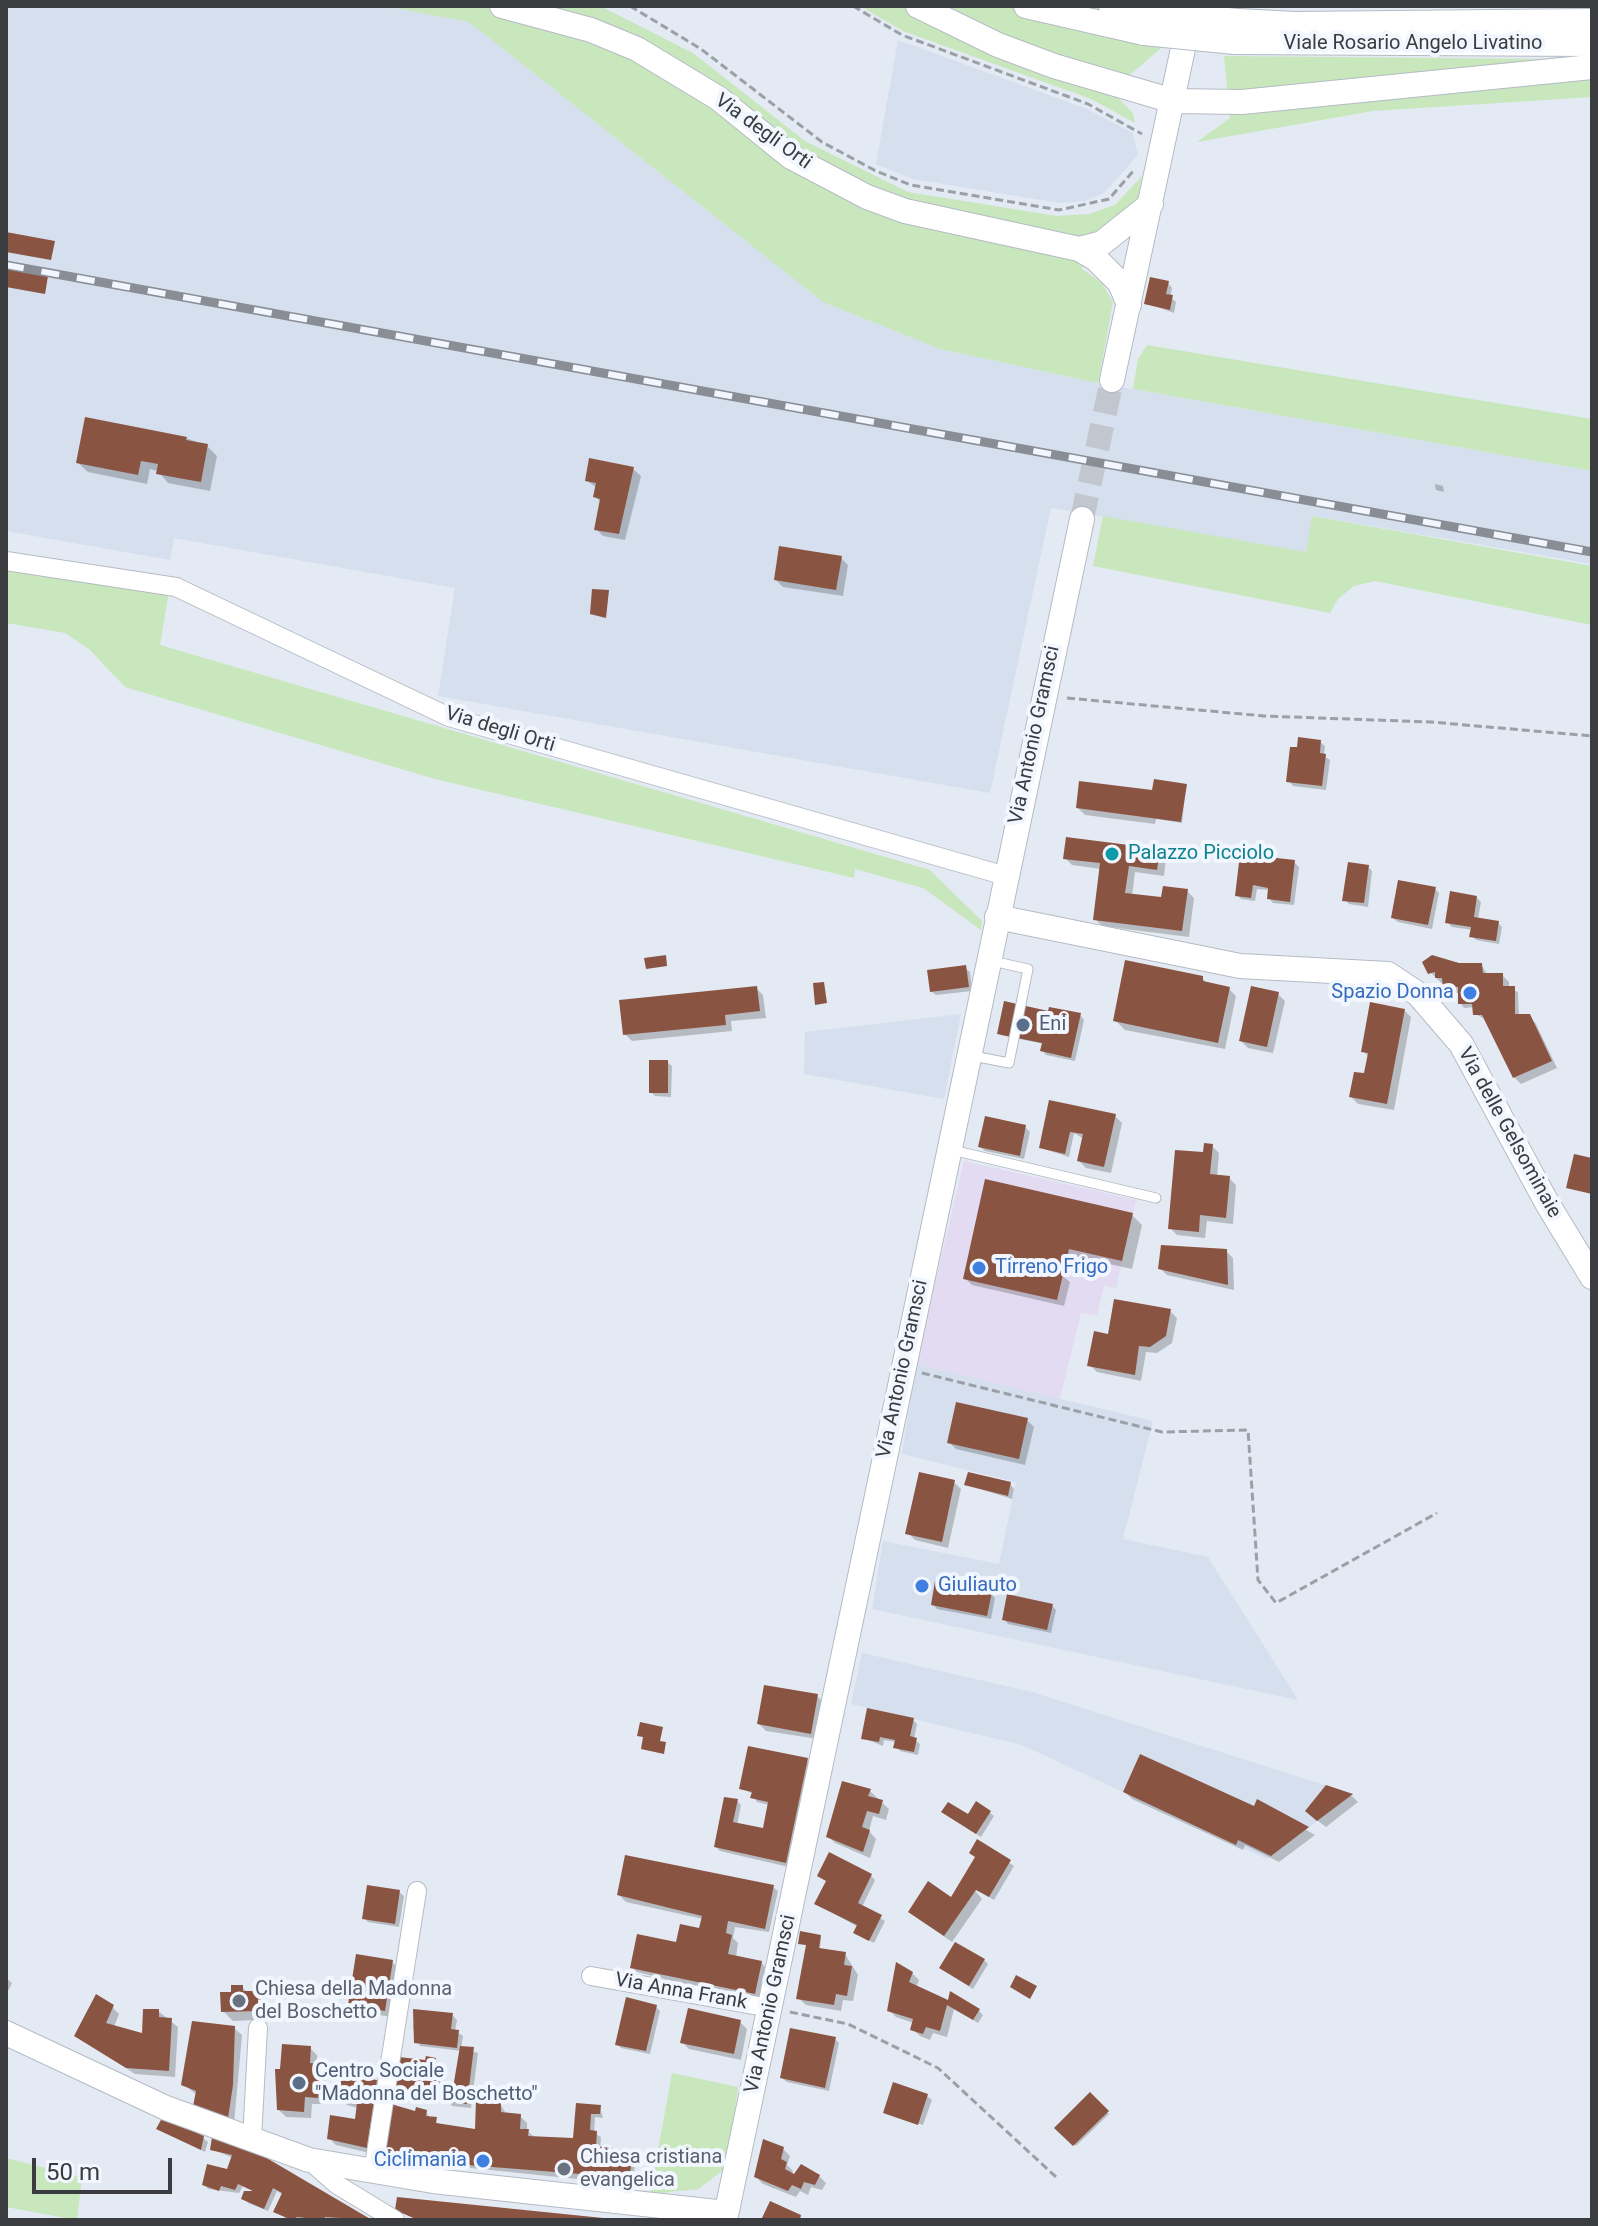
<!DOCTYPE html>
<html>
<head>
<meta charset="utf-8">
<style>
	body { margin:0 }
	#map { position:relative; width:1598px; height:2226px; overflow:hidden; background:#e4eaf3; font-family:Roboto,sans-serif }
	canvas { display:block }
	.frame { position:absolute; inset:0; border:8px solid #3a3c40; pointer-events:none }
	.scale { position:absolute; left:32px; top:2158px; width:140px; height:36px; box-sizing:border-box; border:4px solid #3a3c40; border-top:0; padding-left:10px; font-size:24px; line-height:28px; white-space:nowrap; color:#3a3c40; -webkit-text-stroke:6px #f2f7ff; paint-order:stroke }
</style>
</head>
<body>
<div id="map">
<canvas width="1598" height="2226"></canvas>
<div class="frame"></div>
<div class="scale">50 m</div>
</div>
<script>
const c = document.querySelector('canvas').getContext('2d');
c.lineJoin = 'round';
function fill(path, color) { c.fillStyle = color; c.fill(path, 'evenodd'); }
const toPath = rows => new Path2D(rows.map(r => 'M' + r).join(''));
function strokePath(path, color, width, dash) { c.strokeStyle = color; c.lineWidth = width; c.lineCap = dash ? 'butt' : 'round'; c.setLineDash(dash || []); c.stroke(path); }
function drawText(font, color, halo, rows, align = 'center') {
  c.font = font + ' Roboto,sans-serif'; c.lineWidth = 8; c.setLineDash([]); c.textBaseline = 'middle'; c.strokeStyle = halo; c.fillStyle = color; for (const [text, x, y, turn = 0] of rows) {
    c.save(); c.translate(x, y); c.rotate((+turn || 0) * Math.PI / 180); c.textAlign = isNaN(turn) ? turn : align; if (halo) c.strokeText(text, 0, 0); c.fillText(text, 0, 0); c.restore();
  }
}
fill(toPath([
	[964,1161,1136,1200,1116,1288,1104,1285,1097,1316,1081,1313,1060,1399,916,1364]
]), '#e3dbf1');
fill(toPath([
	[6,6,384,6,469,22,823,302,940,349,1098,383,1592,471,1592,564,1313,516,1306,552,1051,508,990,793,438,696,455,588,174,538,170,560,6,531],
	[898,40,1087,109,1133,133,1138,155,1104,193,1085,201,1060,203,912,179,876,164],
	[961,1014,944,1099,804,1074,805,1032],
	[916,1364,1153,1421,1123,1539,1208,1557,1298,1700,872,1609,883,1541,999,1564,1016,1482,902,1454],
	[862,1653,1032,1692,1353,1794,1267,1859,1022,1745,851,1704]
]), '#d5dfee');
fill(toPath([
	[384,6,600,6,693,53,805,141,908,192,1057,216,1089,214,1115,205,1142,176,1137,203,1086,238,1082,269,1102,283,1113,302,1098,383,940,349,823,302,469,22],
	[860,6,1169,6,1160,49,1125,79,1118,98,1133,113,1135,123,1091,99,903,31],
	[1224,56,1550,59,1576,78,1592,77,1592,97,1373,111,1197,142,1230,118],
	[1147,345,1592,419,1592,471,1133,389,1138,359],
	[1103,516,1306,552,1312,516,1592,566,1592,625,1375,581,1354,586,1338,599,1330,613,1093,566],
	[6,568,169,591,160,645,930,870,982,921,981,930,923,888,855,869,854,878,435,779,125,687,90,650,65,633,6,623],
	[672,2073,738,2087,728,2159,723,2170,699,2189,650,2194],
	[6,2158,82,2177,77,2220,6,2207]
]), '#c8e7bd');
fill(toPath([
	[1168,283,1172,288,1170,297,1176,302,1174,313,1146,303],
	[186,438,207,446,217,456,210,491,168,483,158,471,150,469,147,484,88,472,78,463],
	[633,469,641,476,625,540,603,536,596,529,601,502,595,497,597,488,587,481],
	[1435,484,1443,486,1444,492,1436,490],
	[841,558,848,565,843,596,783,587,776,580],
	[1320,742,1325,746,1324,756,1330,760,1326,790,1293,786,1289,781],
	[1186,786,1182,823,1156,819,1155,824,1085,815,1078,808],
	[1159,851,1166,858,1164,876,1135,872,1132,896,1163,900,1187,891,1194,898,1189,937,1102,926,1095,919,1101,869,1072,865,1065,858],
	[1242,856,1294,862,1299,867,1294,905,1273,903,1269,898,1270,890,1257,889,1255,901,1241,899,1237,895],
	[1368,867,1372,871,1368,907,1349,904,1345,900],
	[1435,889,1439,893,1432,929,1398,922,1393,918],
	[1477,898,1481,902,1478,919,1498,923,1502,927,1499,944,1476,940,1472,936,1473,930,1452,927,1447,922],
	[1459,965,1481,965,1488,975,1502,975,1509,982,1509,988,1518,992,1519,1017,1529,1016,1536,1024,1557,1068,1521,1084,1514,1077,1485,1019,1475,1014,1475,1007,1464,1008,1460,1003,1460,993,1452,993,1430,972],
	[965,968,970,972,972,991,936,995,931,991],
	[1202,978,1208,984,1229,989,1236,996,1225,1049,1125,1030,1115,1020],
	[756,988,763,995,766,1018,731,1021,732,1031,632,1041,625,1034],
	[1278,994,1285,1001,1273,1053,1248,1048,1241,1041],
	[1404,1010,1411,1017,1394,1110,1358,1104,1351,1097,1366,1076,1369,1057,1363,1051],
	[1047,1013,1080,1015,1084,1020,1075,1061,1046,1055,1042,1050,1044,1044,1000,1035],
	[667,1062,672,1066,671,1097,655,1096,651,1092],
	[1051,1102,1115,1116,1122,1123,1111,1173,1086,1168,1079,1161,1084,1139,1074,1133,1069,1157,1041,1148],
	[1025,1127,1030,1132,1024,1159,985,1151,980,1147],
	[1212,1146,1219,1153,1217,1177,1229,1178,1236,1185,1233,1224,1207,1221,1205,1238,1177,1235,1170,1228],
	[1132,1215,1142,1225,1132,1269,1069,1255,1064,1277,1070,1282,1064,1306,972,1285,965,1278],
	[1226,1251,1233,1258,1234,1290,1167,1275,1160,1268],
	[1170,1311,1177,1318,1172,1343,1157,1353,1146,1352,1141,1381,1097,1372,1090,1365,1110,1337],
	[1027,1420,1034,1427,1025,1465,956,1449,949,1442],
	[954,1482,961,1489,948,1548,915,1540,908,1533],
	[1010,1484,1014,1489,1012,1499,967,1485],
	[991,1594,995,1598,991,1619,937,1609,933,1604],
	[1052,1606,1056,1610,1051,1633,1008,1624,1004,1619],
	[817,1696,824,1703,818,1739,766,1731,759,1724],
	[913,1720,917,1724,914,1739,920,1744,918,1755,900,1751,896,1742,884,1740,883,1746,863,1738],
	[807,1760,814,1767,793,1868,720,1851,716,1847,737,1801,741,1805,737,1825,765,1830,770,1805,757,1802,753,1794,741,1788],
	[1326,1788,1352,1796,1358,1802,1326,1827,1314,1818],
	[870,1791,889,1809,886,1820,873,1816,869,1831,876,1839,870,1858,835,1843,828,1836],
	[1125,1792,1255,1809,1258,1802,1315,1835,1279,1862,1245,1845,1243,1850,1132,1799],
	[989,1812,994,1816,981,1837,968,1829,966,1816],
	[978,1842,1014,1866,994,1900,972,1887,982,1899,952,1942,917,1918,952,1900,977,1858],
	[820,1876,871,1876,875,1880,862,1907,885,1921,874,1943,856,1933,858,1927,817,1904,828,1882],
	[773,1887,778,1891,769,1932,735,1927,733,1938,738,1943,736,1957,761,1962,765,1967,759,1997,698,1987,637,1972,632,1967,701,1930,703,1919,626,1902,619,1895],
	[399,1892,404,1896,399,1927,368,1922,364,1918],
	[821,1937,820,1950,845,1954,858,1975,853,2001,843,2000,841,2011,806,2005,798,1998,808,1946,800,1943],
	[984,1960,988,1964,973,1989,946,1972],
	[392,1962,399,1969,391,2017,357,2011,350,2004],
	[912,1973,919,1980,916,1988,949,2002,951,1994,979,2011,983,2015,978,2023,954,2009,947,2037,933,2033,930,2040,920,2036,912,2029,914,2023,896,2017,889,2010],
	[6,1978,12,1983,6,1995],
	[242,1987,248,1993,257,1993,266,2003,267,2020,261,2020,260,2000,256,2000,257,2020,233,2021,223,2011,233,1994],
	[112,2007,119,2014,114,2027,144,2036,158,2011,178,2027,175,2077,135,2074,76,2035],
	[656,2007,660,2011,650,2054,621,2048,617,2044],
	[415,2011,452,2015,457,2020,455,2031,463,2036,461,2048,478,2053,471,2108,452,2106,448,2101,455,2090,462,2051,420,2046,413,2028],
	[740,2022,747,2029,741,2060,689,2049,682,2042],
	[234,2028,242,2035,234,2124,183,2084],
	[835,2039,839,2043,829,2091,787,2082,782,2078],
	[310,2048,317,2055,317,2066,326,2073,324,2104,312,2104,311,2118,286,2117,279,2110],
	[435,2060,444,2070,436,2096,401,2091,396,2086],
	[376,2082,383,2089,374,2154,336,2145,329,2138,356,2121,358,2108,347,2105,340,2098],
	[1090,2095,1109,2114,1076,2146,1057,2128],
	[927,2096,932,2100,923,2125,885,2113],
	[500,2104,507,2115,520,2116,527,2123,527,2131,536,2138,575,2140,578,2105,600,2107,603,2118,595,2117,594,2133,601,2137,600,2149,631,2153,635,2157,634,2181,577,2179,423,2163,387,2149,416,2113,426,2111,430,2119,443,2126,477,2131],
	[159,2129,203,2138,208,2142,205,2152],
	[212,2149,247,2149,368,2220,289,2220,275,2212,283,2195,277,2191,268,2211,248,2203,244,2198,256,2193,243,2186,239,2193,208,2189,204,2184,229,2171,233,2158],
	[783,2149,790,2156,787,2165,793,2171,789,2182,819,2176,826,2183,822,2190,811,2187,808,2195,800,2191,796,2197,763,2184,756,2177]
]), '#0003');
fill(toPath([
	[6,232,55,241,51,260,6,252],
	[6,269,48,276,45,294,6,287],
	[1150,277,1169,281,1166,294,1173,295,1170,310,1144,304],
	[85,417,187,437,186,440,208,444,201,482,156,474,158,464,141,461,138,475,76,463],
	[589,458,634,467,619,534,594,530,600,499,593,497,596,483,585,481],
	[779,546,842,556,836,590,774,580],
	[592,589,609,590,606,618,590,614],
	[1298,737,1321,740,1320,753,1326,754,1322,786,1286,782,1290,747,1297,747],
	[1154,779,1187,784,1181,822,1076,808,1079,781,1152,790],
	[1066,837,1160,849,1157,870,1129,866,1125,893,1161,897,1163,886,1188,889,1182,931,1093,920,1100,863,1063,859],
	[1240,854,1295,860,1290,902,1267,899,1268,888,1253,885,1251,898,1235,896],
	[1348,862,1369,865,1364,903,1342,901],
	[1398,880,1436,887,1428,925,1391,918],
	[1450,891,1477,896,1474,917,1499,921,1496,941,1469,937,1471,927,1445,923],
	[666,955,667,966,646,969,644,958],
	[1432,955,1459,963,1482,963,1483,973,1503,973,1503,986,1515,986,1515,1014,1530,1014,1552,1061,1513,1078,1482,1015,1473,1015,1472,1004,1458,1004,1458,987,1443,987,1442,978,1435,978,1435,972,1428,974,1422,962],
	[1125,960,1203,976,1203,981,1230,987,1218,1043,1113,1021],
	[966,965,969,987,930,992,927,970],
	[824,982,827,1003,815,1005,813,983],
	[757,986,760,1011,725,1015,726,1025,623,1035,619,1000],
	[1251,986,1279,992,1267,1047,1239,1041],
	[1004,1001,1048,1011,1049,1007,1081,1013,1071,1058,1040,1051,1042,1043,997,1034],
	[1370,1002,1405,1009,1387,1104,1349,1097,1354,1072,1364,1073,1368,1053,1361,1052],
	[649,1060,668,1060,668,1093,649,1093],
	[1049,1100,1116,1114,1104,1167,1077,1161,1083,1134,1070,1132,1065,1154,1039,1148],
	[985,1116,1026,1125,1020,1156,978,1147],
	[1204,1143,1213,1144,1210,1174,1230,1176,1226,1218,1200,1215,1199,1232,1168,1229,1175,1150,1203,1152],
	[1574,1154,1592,1158,1592,1194,1566,1188],
	[985,1179,1133,1213,1122,1261,1069,1249,1057,1300,963,1279],
	[1161,1245,1227,1249,1228,1285,1158,1269],
	[1114,1299,1171,1309,1166,1336,1150,1347,1139,1346,1135,1375,1087,1366,1094,1331,1108,1334],
	[956,1402,1028,1418,1019,1459,947,1443],
	[919,1472,955,1480,942,1542,905,1534],
	[968,1472,1011,1482,1008,1496,964,1485],
	[935,1581,992,1592,987,1616,931,1605],
	[1007,1594,1053,1604,1047,1630,1002,1620],
	[764,1685,818,1694,811,1734,757,1724],
	[867,1708,914,1718,910,1736,917,1738,914,1752,893,1748,895,1740,880,1737,879,1742,861,1739],
	[640,1722,663,1727,660,1741,666,1742,664,1754,641,1749,643,1737,637,1736],
	[748,1746,808,1758,786,1863,714,1847,724,1797,738,1799,733,1822,763,1828,768,1802,750,1798,752,1792,739,1789],
	[1140,1754,1254,1806,1257,1799,1309,1827,1271,1856,1238,1840,1236,1845,1123,1792],
	[842,1781,871,1789,868,1796,883,1800,879,1814,867,1811,862,1827,870,1830,863,1852,826,1837],
	[1326,1785,1353,1794,1317,1821,1305,1811],
	[976,1801,991,1811,976,1834,941,1812,948,1802,968,1814],
	[977,1839,1011,1860,989,1897,976,1890,944,1936,908,1912,928,1881,951,1897,975,1857,969,1853],
	[829,1852,872,1874,858,1903,882,1915,869,1941,853,1933,857,1925,814,1904,826,1881,817,1876],
	[625,1855,774,1885,765,1929,728,1921,726,1933,732,1935,728,1954,762,1961,755,1994,630,1968,637,1934,676,1942,680,1924,699,1928,702,1916,617,1895],
	[367,1885,400,1890,395,1924,362,1919],
	[800,1931,821,1935,819,1948,846,1952,844,1965,852,1966,847,1996,836,1994,834,2005,796,1999,806,1945,798,1944],
	[955,1942,985,1959,969,1986,939,1968],
	[356,1954,393,1960,385,2011,348,2005],
	[896,1962,913,1972,909,1982,948,2000,950,1991,980,2009,973,2020,947,2005,940,2031,926,2027,923,2034,910,2030,913,2019,887,2011],
	[1016,1975,1037,1986,1030,1999,1010,1987],
	[231,1985,243,1985,243,1991,258,1991,258,2011,221,2012,220,1992,231,1992],
	[96,1994,114,2005,106,2023,142,2033,143,2009,159,2009,159,2017,172,2018,169,2071,126,2068,74,2036],
	[626,1997,657,2005,646,2051,615,2045],
	[688,2008,741,2020,734,2054,680,2043],
	[413,2009,453,2013,451,2029,459,2030,457,2048,414,2043],
	[192,2021,235,2026,233,2085,228,2118,193,2106,196,2091,181,2085],
	[790,2028,836,2037,825,2088,780,2078],
	[282,2044,311,2046,310,2063,320,2064,318,2098,305,2097,304,2112,277,2110,275,2069,280,2069],
	[460,2046,474,2047,467,2104,446,2102,447,2087,453,2088],
	[426,2056,436,2058,435,2063,441,2064,432,2093,394,2087,399,2057,425,2060],
	[342,2075,377,2080,367,2148,327,2139,330,2115,355,2119,357,2103,338,2099],
	[893,2082,928,2094,918,2125,883,2113],
	[1090,2092,1109,2111,1073,2146,1054,2128],
	[476,2100,501,2102,501,2112,521,2114,520,2129,529,2129,528,2136,573,2138,576,2103,601,2105,600,2114,591,2114,590,2130,597,2131,596,2146,632,2151,630,2178,467,2165,384,2150,391,2104,415,2111,416,2107,427,2110,426,2116,437,2117,436,2123,475,2129],
	[162,2118,204,2136,201,2150,156,2129],
	[212,2137,248,2147,372,2220,325,2217,324,2220,297,2217,292,2220,273,2212,282,2193,273,2188,264,2209,241,2199,244,2191,253,2191,238,2184,235,2190,221,2186,219,2191,202,2185,207,2164,227,2169,232,2155,210,2150],
	[763,2139,784,2147,781,2159,787,2162,785,2169,794,2174,801,2164,820,2175,815,2185,804,2182,801,2189,792,2185,788,2191,754,2177],
	[397,2197,603,2218,603,2220,418,2220,395,2210],
	[770,2201,801,2215,800,2220,761,2220]
]), '#8a5442');
strokePath(toPath([
	[1082,519,1112,380]
]), '#c2c7cf', 24, [24, 12]);
const lane = toPath([
	[973,1056,1009,1063,1028,969,992,961],
	[952,1150,1156,1198]
]);
const street = toPath([
	[6,561,176,587,449,717,1006,876],
	[591,1976,770,2008],
	[252,2139,258,2028],
	[309,2160,336,2184,395,2220],
	[373,2172,417,1891]
]);
const secondary = toPath([
	[502,6,591,30,637,49,718,98,791,157,867,197,905,211,1079,249,1096,259,1120,283,1129,305],
	[918,6,998,45,1054,66,1173,101,1242,102,1592,67],
	[1026,6,1144,33],
	[1111,6,1147,12],
	[1237,21,1295,24,1592,21],
	[1235,42,1592,44],
	[1079,249,1102,243,1151,204],
	[1112,380,1190,16],
	[997,917,1240,966,1388,974,1418,994,1461,1044,1547,1203,1592,1277],
	[6,2033,166,2108,309,2160,433,2181,726,2213],
	[725,2220,1082,519]
]);
strokePath(lane, '#b5bbc4', 11);
strokePath(street, '#b5bbc4', 20);
strokePath(secondary, '#b5bbc4', 26);
strokePath(toPath([
	[630,6,701,49,822,142,876,171,911,185,1059,210,1109,199,1135,169],
	[853,6,902,35,1088,104,1142,134],
	[1067,698,1264,716,1431,722,1592,736],
	[922,1373,1162,1432,1248,1430,1258,1580,1276,1603,1437,1513],
	[790,2012,848,2024,938,2068,1056,2177]
]), '#9ba0a7', 3, [8, 4]);
strokePath(lane, '#fff', 9);
strokePath(street, '#fff', 18);
strokePath(secondary, '#fff', 24);
const rail = toPath([
	[6,265,1592,552]
]);
strokePath(rail, '#898d94', 9);
strokePath(rail, '#f2f7ff', 6, [18]);
const secondaryBridge = toPath([
	[1147,12,1237,21],
	[1144,33,1235,42]
]);
strokePath(secondaryBridge, '#b5bbc4', 26, []);
strokePath(secondaryBridge, '#fff', 24);
for (const [x, y, r, color] of [
	[1112,854,8,"#0f9aa8"],
	[1470,993,8,"#3f7fe0"],
	[1023,1025,8,"#5c6f8a"],
	[979,1268,8,"#3f7fe0"],
	[922,1586,8,"#3f7fe0"],
	[239,2001,8,"#6b7280"],
	[299,2083,8,"#5c6f8a"],
	[483,2161,8,"#3f7fe0"],
	[564,2169,8,"#6b7280"]
]) { const dot = new Path2D(); dot.arc(x, y, r, 0, 2 * Math.PI); c.fillStyle = color; c.fill(dot); strokePath(dot, '#f2f7ff', 3); }
drawText('20px', '#3a3c40', '#f2f7ff', [
	["Viale Rosario Angelo Livatino",1413,44],
	["Via degli Orti",763,132,36],
	["Via degli Orti",500,730,17],
	["Via Antonio Gramsci",1035,735,-78],
	["Via delle Gelsominaie",1509,1133,61],
	["Via Antonio Gramsci",903,1369,-78],
	["Via Anna Frank",681,1992,10],
	["Via Antonio Gramsci",771,2004,-78]
]);
drawText('20px', '#0d838f', '#f2f7ff', [
	["Palazzo Picciolo",1128,854]
], 'left');
drawText('20px', '#366cbe', '#f2f7ff', [
	["Spazio Donna",1454,993],
	["Tirreno Frigo",995,1268,"left"],
	["Giuliauto",938,1586,"left"],
	["Ciclimania",467,2161]
], 'right');
drawText('20px', '#4e5e75', '#f2f7ff', [
	["Eni",1039,1025],
	["Centro Sociale",315,2072],
	["\"Madonna del Boschetto\"",315,2095]
], 'left');
drawText('20px', '#5b616d', '#f2f7ff', [
	["Chiesa della Madonna",255,1990],
	["del Boschetto",255,2013],
	["Chiesa cristiana",580,2158],
	["evangelica",580,2181]
], 'left');
</script>
</body>
</html>
